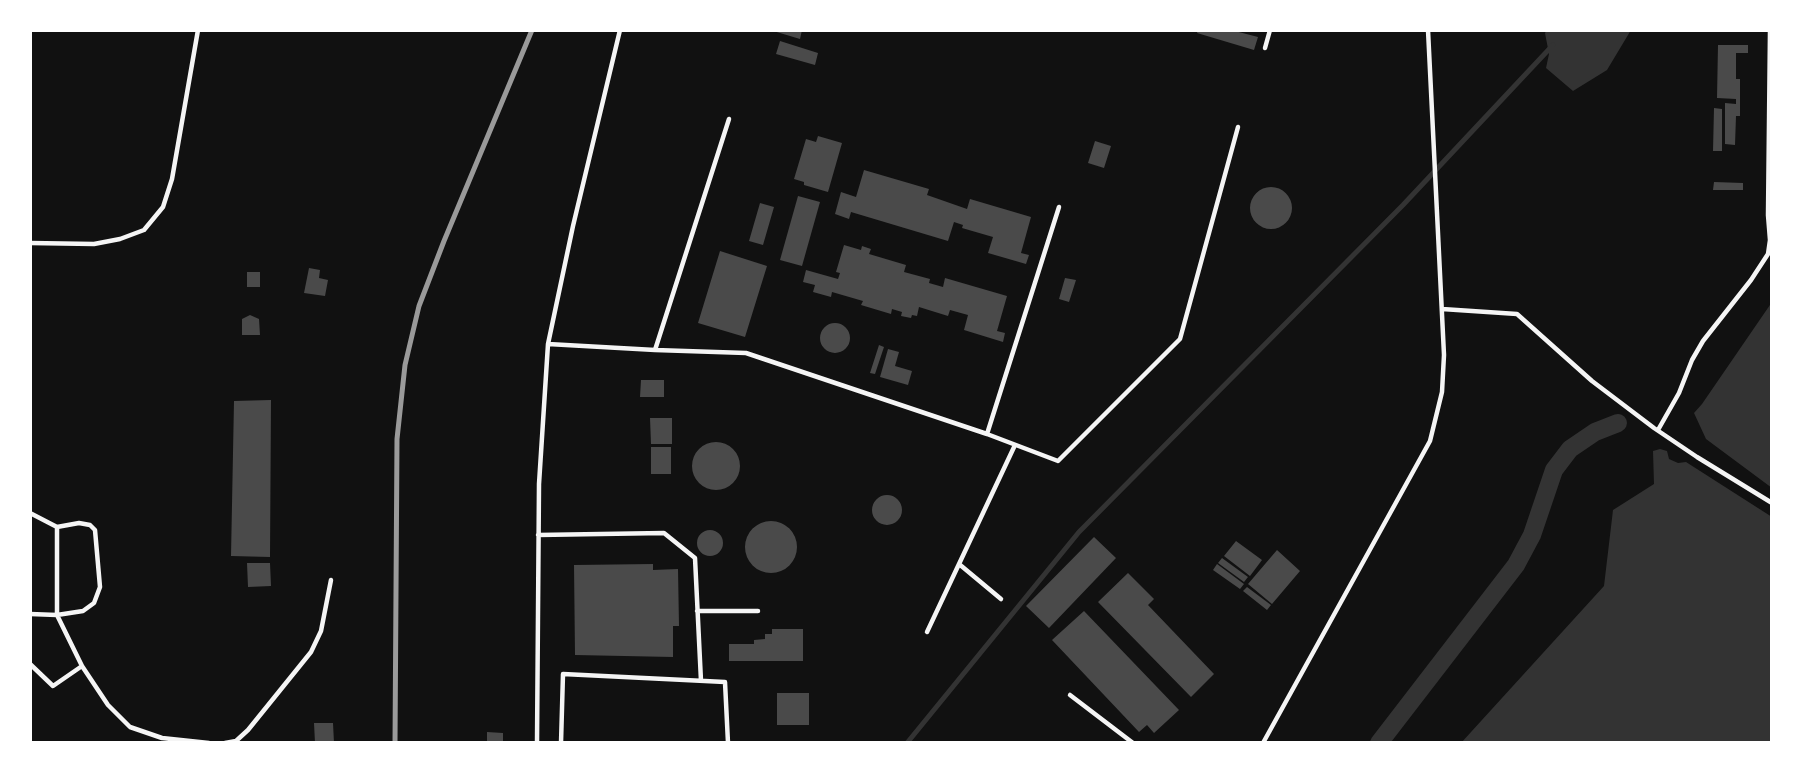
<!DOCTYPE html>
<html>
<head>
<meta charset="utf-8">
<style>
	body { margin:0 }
	#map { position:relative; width:1802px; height:773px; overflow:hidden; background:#111; font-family:"Source Sans 3",sans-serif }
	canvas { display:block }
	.frame { position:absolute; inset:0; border:32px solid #fff; pointer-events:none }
</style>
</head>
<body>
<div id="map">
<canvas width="1802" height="773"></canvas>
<div class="frame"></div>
</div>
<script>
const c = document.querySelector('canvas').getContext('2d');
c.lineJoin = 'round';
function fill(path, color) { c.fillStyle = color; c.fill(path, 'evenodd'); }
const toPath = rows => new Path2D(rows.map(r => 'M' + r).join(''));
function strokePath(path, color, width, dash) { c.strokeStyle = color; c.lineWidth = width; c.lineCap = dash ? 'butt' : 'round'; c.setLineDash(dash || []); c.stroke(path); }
fill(toPath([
	[1547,30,1631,30,1607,70,1573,91,1546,68,1549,54,1545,33],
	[1772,302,1772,488,1706,439,1694,413,1702,404],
	[1660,449,1667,451,1669,459,1678,463,1686,462,1772,517,1772,743,1461,743,1604,586,1613,510,1654,484,1653,451]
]), '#333');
strokePath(toPath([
	[907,743,1079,532,1403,205,1553,45]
]), '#333', 5);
strokePath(toPath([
	[1379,743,1516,565,1532,535,1554,470,1570,449,1595,432,1618,423]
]), '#333', 18);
fill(toPath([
	[770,30,802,30,800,39],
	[1198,30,1231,30,1258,37,1254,50,1197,33],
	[780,41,818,53,815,65,776,54],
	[1718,45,1748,45,1748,53,1736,53,1736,79,1740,79,1740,116,1736,116,1735,145,1725,144,1725,103,1736,104,1736,99,1717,98],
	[1714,108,1722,109,1722,151,1713,151],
	[818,136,842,143,828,192,804,185,804,182,794,179,806,139,816,142],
	[1095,141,1111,146,1104,168,1088,163],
	[864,170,929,189,927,195,967,209,970,199,1031,217,1021,253,1029,255,1026,264,988,253,993,237,962,228,963,225,954,222,948,241,851,212,849,219,835,214,841,192,856,197],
	[1714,182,1743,183,1743,190,1713,190],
	'1250 208a21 21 0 1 1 42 0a21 21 0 1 1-42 0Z',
	[798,196,820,202,802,266,780,260],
	[760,203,774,207,763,245,749,241],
	[844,245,861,250,862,246,871,249,869,254,906,265,904,272,930,279,929,283,943,287,945,278,1007,296,997,331,1005,333,1003,342,964,330,968,315,950,310,948,316,919,307,917,316,912,315,911,318,901,316,902,312,892,309,891,314,861,305,863,301,832,292,831,297,813,292,815,285,803,282,806,270,838,279,840,273,836,272],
	[720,251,767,266,745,337,698,323],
	[309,268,320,270,319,278,328,280,325,296,304,293],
	[247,272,260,272,260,287,247,287],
	[1065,278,1076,280,1069,302,1059,299],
	[250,315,259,319,260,335,242,335,242,319],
	'820 338a15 15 0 1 1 30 0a15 15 0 1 1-30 0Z',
	[879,345,884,347,875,374,870,373],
	[888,349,899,352,895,366,912,371,908,385,880,377],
	[641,380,664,380,664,397,640,397],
	[271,400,270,557,231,556,234,401],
	[650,418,672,418,672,444,651,444],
	'692 466a24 24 0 1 1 48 0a24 24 0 1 1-48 0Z',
	[651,447,671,447,671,474,651,474],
	'872 510a15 15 0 1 1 30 0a15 15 0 1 1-30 0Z',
	'745 547a26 26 0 1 1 52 0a26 26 0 1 1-52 0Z',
	'697 543a13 13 0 1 1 26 0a13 13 0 1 1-26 0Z',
	[1094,537,1116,558,1049,628,1026,606],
	[1236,541,1262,560,1250,576,1224,556],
	[1277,550,1300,571,1272,604,1248,584],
	[1222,558,1248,577,1244,582,1218,563],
	[247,563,270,563,271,586,248,587],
	[653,564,653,570,678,569,679,626,673,626,673,657,575,655,574,565],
	[1217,564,1244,584,1240,589,1213,570],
	[1128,573,1154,599,1148,605,1214,674,1191,697,1098,602],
	[1247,587,1271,605,1267,610,1243,591],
	[1084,611,1179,710,1154,733,1147,725,1139,732,1052,640],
	[772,629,803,629,803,661,729,661,729,644,754,644,754,640,765,639,765,634,772,634],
	[777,693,809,693,809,725,777,725],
	[314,723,333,723,334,743,315,743],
	[487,732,503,733,503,743,487,743]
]), '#4a4a4a');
strokePath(toPath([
	[1265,48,1270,30],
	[30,243,94,244,120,239,144,230,163,207,172,179,198,30],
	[1442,309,1517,314,1592,381,1654,428,1697,457,1772,503],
	[548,344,655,350,729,119],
	[655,350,746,353,987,434,1058,461,1180,339,1238,127],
	[1658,430,1679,393,1692,360,1703,341,1751,280,1768,254,1770,240,1768,215,1770,30],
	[987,434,1059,207],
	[30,513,57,527,79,523,90,525,95,530,100,587,94,603,83,611,57,615,82,666,108,705,130,727,162,738,209,743],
	[538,535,664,533,695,558,701,681],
	[959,564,1001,599],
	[697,611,758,611],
	[30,614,57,615,57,527],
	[927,632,1015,445],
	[30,664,53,686,82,666],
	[1070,695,1133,743],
	[225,743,236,741,248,730,311,652,321,631,331,580],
	[537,743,539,484,548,344,573,226,620,30],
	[561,743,563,674,725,682,728,743],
	[1263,743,1430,441,1442,392,1444,355,1428,30]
]), '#f5f5f5', 4.5);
strokePath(toPath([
	[395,743,397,439,405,365,419,306,444,241,532,30]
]), '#9a9a9a', 5);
</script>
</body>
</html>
